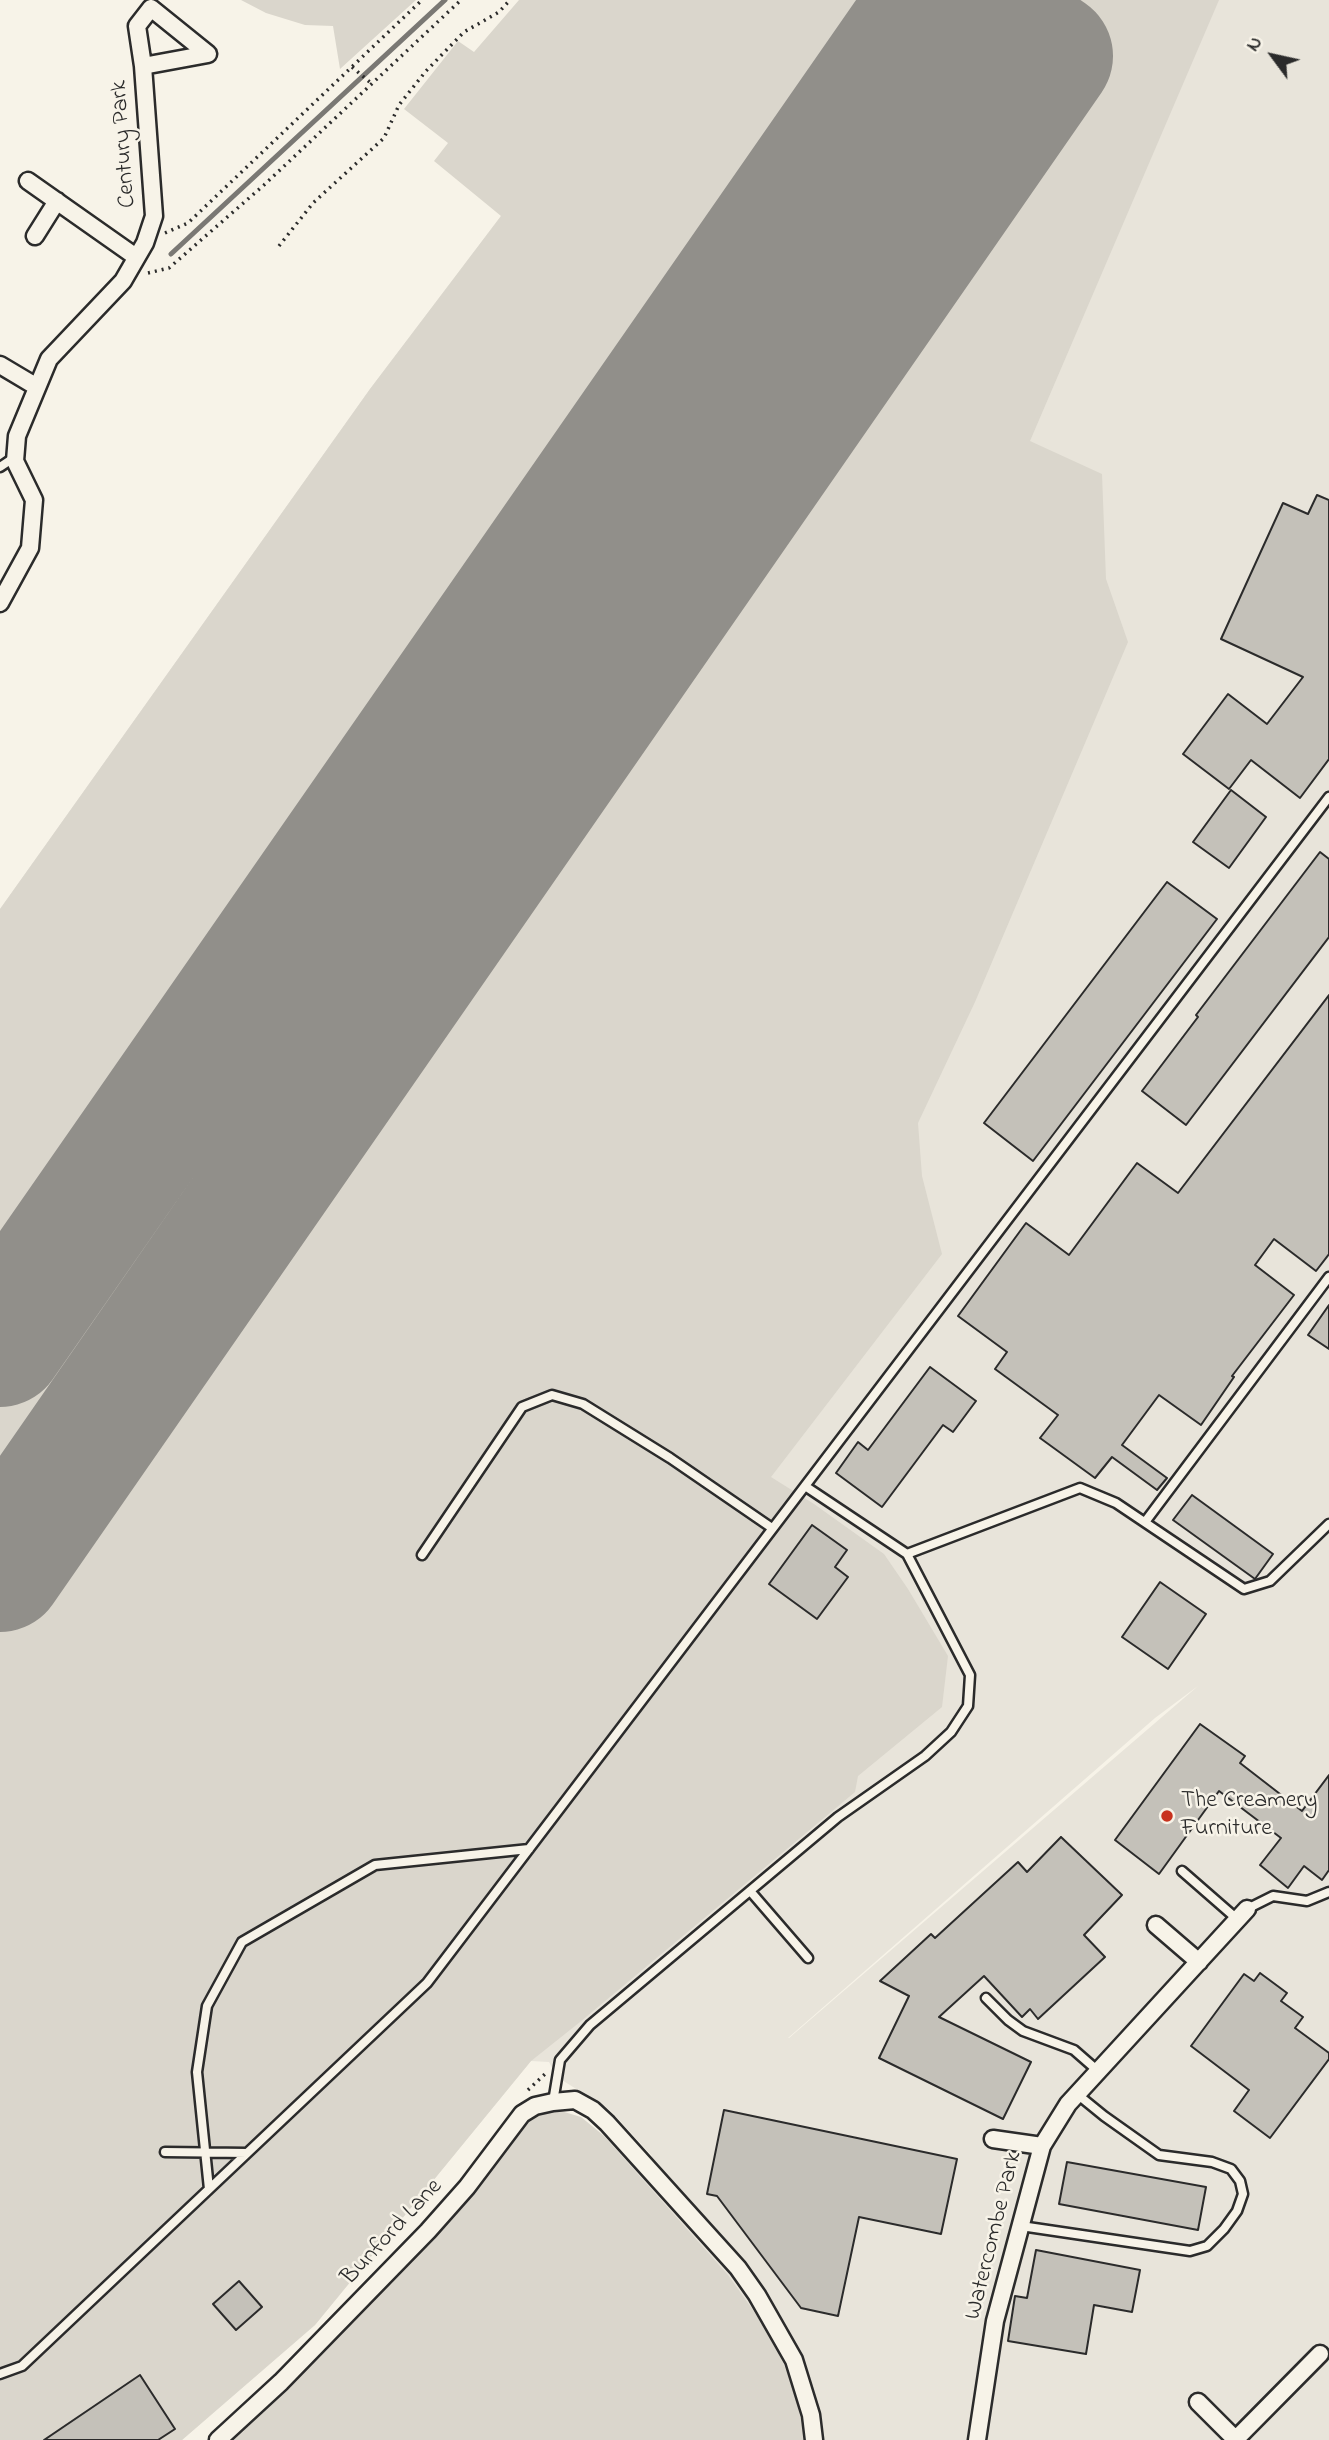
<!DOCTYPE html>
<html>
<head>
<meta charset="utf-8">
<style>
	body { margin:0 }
	#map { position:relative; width:1329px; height:2440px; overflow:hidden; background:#f7f3e8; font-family:"Indie Flower",sans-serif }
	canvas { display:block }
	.north { position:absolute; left:1238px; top:21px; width:70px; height:70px; -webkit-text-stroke:5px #f7f3e8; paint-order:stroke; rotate:303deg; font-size:19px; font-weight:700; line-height:28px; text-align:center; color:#2b2b2b }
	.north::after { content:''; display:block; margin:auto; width:24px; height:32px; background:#2b2b2b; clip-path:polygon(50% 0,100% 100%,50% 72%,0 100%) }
</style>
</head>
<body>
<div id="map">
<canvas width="1329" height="2440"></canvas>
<div class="north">N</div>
</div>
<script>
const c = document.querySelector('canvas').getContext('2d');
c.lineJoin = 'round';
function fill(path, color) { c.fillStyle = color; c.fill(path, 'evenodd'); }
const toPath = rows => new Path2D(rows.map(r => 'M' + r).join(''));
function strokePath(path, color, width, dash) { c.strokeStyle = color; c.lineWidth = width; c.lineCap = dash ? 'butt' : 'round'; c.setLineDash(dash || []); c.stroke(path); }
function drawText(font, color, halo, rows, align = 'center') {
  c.font = font + ' "Indie Flower",sans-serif'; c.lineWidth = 5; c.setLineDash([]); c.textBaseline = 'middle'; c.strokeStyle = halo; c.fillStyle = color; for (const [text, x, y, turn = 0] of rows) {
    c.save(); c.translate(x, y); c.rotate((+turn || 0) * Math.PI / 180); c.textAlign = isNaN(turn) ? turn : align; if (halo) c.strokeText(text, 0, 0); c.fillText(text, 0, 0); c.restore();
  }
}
fill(toPath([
	[685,0,1329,0,1329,2440,228,2440,603,2135,636,2170,652,2156,610,2110,557,2077,549,2062,531,2061,315,2325,182,2440,0,2440,0,909,370,389,501,216],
	[1198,1686,789,2038,788,2038,1155,1718]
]), '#e8e4da');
fill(toPath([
	[241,0,416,0,340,69,333,26,305,25,266,13],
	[519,0,1219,0,1030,441,1102,474,1106,579,1128,642,975,1002,918,1123,922,1176,942,1254,771,1477,814,1504,884,1554,908,1589,948,1656,942,1707,858,1776,855,1792,580,2022,531,2061,315,2325,182,2440,0,2440,0,909,370,389,501,216,434,161,448,143,404,109,458,41,474,52],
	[561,2111,581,2117,603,2135,728,2275,770,2334,794,2388,805,2440,229,2440,276,2397,380,2293,530,2118,547,2112]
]), '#dad6cc');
strokePath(toPath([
	[171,254,445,0]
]), '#7a7874', 5);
strokePath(toPath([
	[0,1343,934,0],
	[0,1568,1049,56,966,0]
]), '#918f8a', 128);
const building = toPath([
	[1317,495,1329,500,1329,759,1300,798,1251,760,1229,789,1183,754,1228,694,1267,724,1303,677,1221,639,1283,503,1308,514,1317,495],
	[1231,790,1266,817,1229,868,1193,842,1231,790],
	[1320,852,1329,859,1329,937,1186,1125,1142,1091,1198,1017,1196,1015,1320,852],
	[1167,882,1217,919,1033,1161,984,1123,1167,882],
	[1329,995,1329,1254,1316,1271,1274,1239,1255,1265,1294,1295,1232,1376,1234,1377,1201,1425,1159,1395,1122,1445,1167,1478,1157,1490,1112,1457,1095,1478,1040,1438,1058,1415,995,1369,1007,1352,958,1316,1026,1223,1069,1255,1137,1163,1178,1193,1329,995],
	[1329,1305,1329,1349,1308,1335,1329,1305],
	[930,1367,976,1401,953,1432,943,1425,882,1507,836,1473,858,1442,868,1450,930,1367],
	[1192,1495,1273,1554,1255,1579,1173,1520,1192,1495],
	[812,1525,847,1550,835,1567,848,1577,817,1619,769,1584,812,1525],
	[1160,1582,1206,1614,1168,1669,1122,1637,1160,1582],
	[1200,1724,1245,1756,1240,1763,1302,1811,1329,1775,1329,1870,1322,1880,1304,1866,1288,1888,1260,1865,1281,1838,1219,1791,1159,1874,1115,1840,1200,1724],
	[1061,1837,1122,1895,1084,1935,1105,1957,1038,2019,1030,2009,1022,2017,984,1976,939,2017,1031,2062,1003,2119,879,2058,909,1996,880,1981,931,1934,935,1938,1018,1862,1027,1872,1061,1837],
	[1260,1973,1287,1993,1281,2001,1303,2017,1295,2028,1329,2053,1329,2059,1270,2138,1234,2111,1249,2090,1191,2046,1244,1974,1254,1981,1260,1973],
	[724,2110,957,2159,941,2234,859,2217,838,2316,801,2308,717,2196,707,2194,724,2110],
	[1067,2162,1206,2187,1198,2230,1059,2204,1067,2162],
	[1036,2250,1140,2270,1132,2312,1094,2305,1086,2354,1008,2341,1015,2296,1027,2298,1036,2250],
	[239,2281,262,2307,236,2330,213,2304,239,2281],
	[140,2375,175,2429,158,2440,44,2440,140,2375]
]);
fill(building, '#c4c1b9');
strokePath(building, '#2b2b2b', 2);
const lane = toPath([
	[0,467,15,457],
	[1145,1522,1329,1277],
	[907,1554,1080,1488,1116,1503,1244,1589,1270,1581,1329,1524],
	[422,1555,522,1407,552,1395,583,1404,670,1458,772,1528],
	[1182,1871,1237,1919],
	[751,1892,808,1958],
	[1247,1909,1273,1896,1307,1901,1329,1892],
	[986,1998,1008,2020,1023,2031,1074,2050,1098,2071],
	[553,2102,560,2060,590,2025,838,1817,925,1756,951,1732,968,1706,970,1675,907,1554,805,1486],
	[165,2152,247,2153],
	[209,2189,197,2072,207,2006,242,1942,375,1865,529,1849],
	[1021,2226,1190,2251,1207,2246,1224,2229,1237,2211,1243,2194,1240,2181,1231,2169,1212,2162,1159,2155,1104,2116,1077,2094],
	[0,2374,22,2366,427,1983,1329,797]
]);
const street = toPath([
	[28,181,136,257],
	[35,236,57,201],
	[0,365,37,387],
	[0,603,30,548,34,500,15,461,17,436,49,359,123,281,145,243,154,216,143,66,137,26,151,8,208,54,143,66],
	[1156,1925,1199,1962],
	[993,2139,1042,2146],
	[1198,2402,1235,2439],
	[218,2440,281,2382,428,2231,467,2187,522,2114,535,2106,553,2102,575,2100,593,2110,607,2123,738,2268,757,2295,794,2360,811,2415,814,2440],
	[977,2440,995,2321,1042,2146,1068,2104,1247,1909],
	[1235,2440,1320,2354]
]);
strokePath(lane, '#2b2b2b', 13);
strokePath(street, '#2b2b2b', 21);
strokePath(toPath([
	[352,67,372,84],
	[165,233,188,223,422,0],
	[279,246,313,203,384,138,399,105,426,71,464,32,499,12,510,0],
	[148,273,169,268,264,185,461,0],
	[528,2090,545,2074]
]), '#2b2b2b', 3.5, [2, 5]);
strokePath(lane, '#f7f3e8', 8);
strokePath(street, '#f7f3e8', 16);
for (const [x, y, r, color] of [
	[1167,1816,7,"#c8321e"]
]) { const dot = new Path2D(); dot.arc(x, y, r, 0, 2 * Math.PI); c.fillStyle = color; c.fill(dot); strokePath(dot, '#f7f3e8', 2.5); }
drawText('24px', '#2b2b2b', '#f7f3e8', [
	["Century Park",125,144,-94],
	["Bunford Lane",393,2233,-47],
	["Watercombe Park",995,2236,-76]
]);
drawText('24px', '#2b2b2b', '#f7f3e8', [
	["The Creamery",1181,1802],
	["Furniture",1181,1830]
], 'left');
</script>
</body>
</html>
